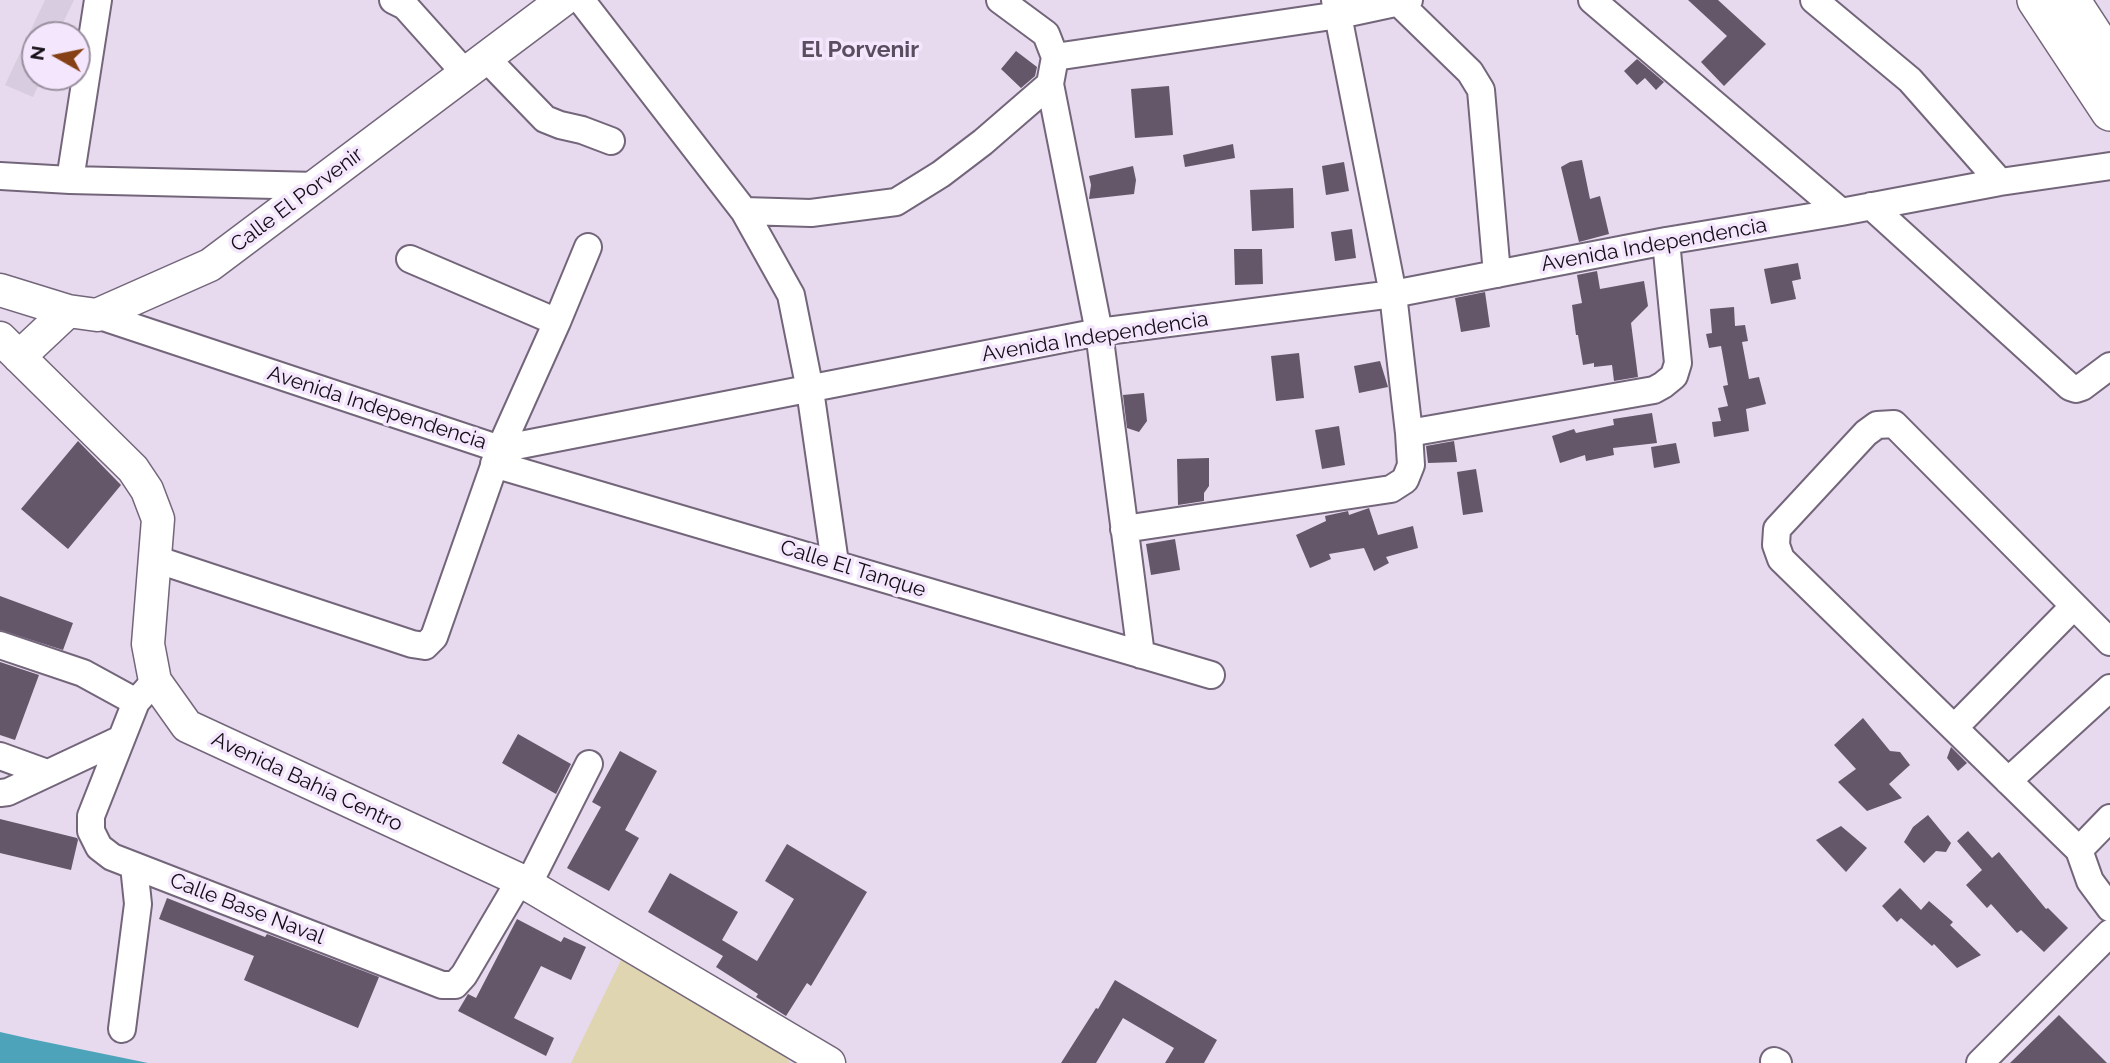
<!DOCTYPE html>
<html>
<head>
<meta charset="utf-8">
<style>
	body { margin:0 }
	#map { position:relative; width:2110px; height:1063px; overflow:hidden; background:#e7d9ee; font-family:Raleway,sans-serif }
	canvas { display:block }
	.north { position:absolute; left:21px; top:21px; width:70px; height:70px; box-sizing:border-box; background:#f4e6fc; border:2px solid #9a90a0; border-radius:50%; rotate:279deg; font-size:19px; font-weight:700; line-height:28px; text-align:center; color:#130e15 }
	.north::after { content:''; display:block; margin:auto; width:24px; height:32px; background:#854016; clip-path:polygon(50% 0,100% 100%,50% 72%,0 100%) }
</style>
</head>
<body>
<div id="map">
<canvas width="2110" height="1063"></canvas>
<div class="north">N</div>
</div>
<script>
const c = document.querySelector('canvas').getContext('2d');
c.lineJoin = 'round';
function fill(path, color) { c.fillStyle = color; c.fill(path, 'evenodd'); }
const toPath = rows => new Path2D(rows.map(r => 'M' + r).join(''));
function strokePath(path, color, width, dash) { c.strokeStyle = color; c.lineWidth = width; c.lineCap = dash ? 'butt' : 'round'; c.setLineDash(dash || []); c.stroke(path); }
function drawText(font, color, halo, rows, align = 'center') {
  c.font = font + ' Raleway,sans-serif'; c.lineWidth = 7; c.setLineDash([]); c.textBaseline = 'middle'; c.strokeStyle = halo; c.fillStyle = color; for (const [text, x, y, turn = 0] of rows) {
    c.save(); c.translate(x, y); c.rotate((+turn || 0) * Math.PI / 180); c.textAlign = isNaN(turn) ? turn : align; if (halo) c.strokeText(text, 0, 0); c.fillText(text, 0, 0); c.restore();
  }
}
fill(toPath([
	[45,0,74,0,57,35,35,35,35,77,42,77,33,97,5,85]
]), '#d7cce0');
fill(toPath([
	[621,960,784,1054,790,1063,571,1063]
]), '#dfd5b0');
fill(toPath([
	[0,1032,31,1039,148,1063,0,1063]
]), '#4ca3ba');
fill(toPath([
	[1688,0,1718,0,1766,44,1724,86,1701,62,1727,36],
	[1016,51,1037,67,1035,76,1021,88,1001,69],
	[1637,59,1664,82,1656,90,1645,78,1637,85,1624,71],
	[1169,86,1173,135,1135,138,1131,89],
	[1233,144,1235,158,1185,167,1183,155],
	[1582,160,1590,199,1600,196,1609,234,1579,242,1561,167,1570,162],
	[1344,162,1349,191,1326,195,1322,166],
	[1133,166,1136,180,1134,194,1089,199,1091,185,1089,176],
	[1293,188,1294,228,1252,231,1250,190],
	[1352,229,1356,258,1335,261,1331,232],
	[1234,249,1262,249,1263,284,1235,285],
	[1798,263,1801,279,1792,281,1796,299,1771,304,1764,269],
	[1597,271,1600,289,1644,281,1648,306,1631,323,1638,377,1614,381,1612,365,1594,367,1594,363,1583,365,1578,335,1576,335,1572,305,1582,303,1577,275],
	[1485,292,1490,327,1461,332,1455,298],
	[1734,307,1735,326,1745,325,1748,341,1742,342,1749,379,1759,377,1766,404,1746,409,1749,431,1714,437,1712,422,1721,421,1718,408,1728,406,1723,386,1728,385,1721,346,1709,348,1706,334,1712,333,1710,309],
	[1299,353,1304,398,1276,401,1271,356],
	[1380,361,1388,387,1359,393,1354,366],
	[1144,393,1147,421,1139,432,1127,428,1123,395],
	[1652,413,1657,443,1613,448,1614,455,1586,461,1585,455,1560,463,1552,436,1574,429,1576,433,1614,425,1613,419],
	[1339,426,1345,465,1322,469,1315,430],
	[78,441,121,485,68,549,21,509],
	[1454,441,1457,462,1428,463,1426,446],
	[1676,443,1680,463,1654,468,1651,447],
	[1209,458,1209,486,1204,493,1204,501,1178,505,1177,459],
	[1476,469,1483,512,1463,515,1457,472],
	[1369,508,1378,535,1413,526,1418,548,1386,557,1389,563,1374,571,1364,548,1329,554,1331,559,1310,568,1296,535,1326,521,1325,516,1348,511,1349,515],
	[1175,539,1180,570,1151,575,1146,544],
	[0,596,73,623,63,650,0,630],
	[0,662,39,675,15,740,0,735],
	[1863,718,1890,751,1900,752,1910,765,1889,784,1902,798,1867,811,1838,782,1856,769,1834,745],
	[518,734,571,764,556,794,502,763],
	[1951,747,1967,763,1958,771,1947,758],
	[620,751,657,771,625,830,639,838,609,891,567,868,601,807,592,802],
	[1928,815,1951,843,1946,852,1936,851,1924,863,1904,842,1913,827],
	[0,819,77,838,78,840,71,870,0,853],
	[1841,826,1867,848,1846,872,1816,840],
	[1968,831,1992,858,1999,852,2046,909,2048,908,2068,928,2044,952,2021,930,2017,933,1991,904,1987,908,1966,885,1982,870,1957,841],
	[787,844,867,892,811,986,807,983,786,1016,756,997,758,994,716,967,723,956,648,912,670,873,738,912,722,940,757,961,794,899,765,881],
	[1900,888,1921,910,1929,901,1953,922,1950,925,1981,955,1957,968,1934,944,1932,946,1901,918,1897,922,1882,906],
	[167,898,265,937,267,934,379,977,358,1028,244,980,254,956,159,919],
	[517,919,561,942,564,937,586,947,571,980,541,966,514,1018,554,1038,546,1056,458,1011,468,994,476,998],
	[1115,980,1217,1040,1204,1063,1165,1063,1174,1048,1123,1018,1096,1063,1061,1063,1096,1008,1098,1009],
	[2059,1015,2107,1063,2010,1063]
]), '#635769');
const minor = toPath([
	[393,0,405,6,466,74],
	[581,0,744,211,791,295,810,390,835,563],
	[1000,0,1046,34,1055,57,1050,84,1099,332,1141,655],
	[1592,0,1841,212],
	[1814,0,1910,80,2000,182],
	[1398,2,1470,72,1481,90,1497,274],
	[1055,57,1339,15,1409,0],
	[487,59,545,119,560,125,582,130,611,141],
	[0,176,70,180,317,186],
	[70,180,98,0],
	[1871,206,2070,387,2076,389,2082,387,2110,366],
	[744,211,811,213,896,202,941,174,983,142,1050,84],
	[410,259,557,322],
	[97,315,500,449,1099,332,1393,294,1666,241,1841,212,2000,182,2110,166],
	[1409,433,1654,390,1663,385,1674,376,1678,363,1666,241],
	[494,464,1211,675],
	[1124,529,1391,489,1405,480,1411,465,1409,433,1393,294,1335,0],
	[155,559,412,644,425,646,434,637,500,449,557,322,588,247],
	[2110,642,1894,424,1877,425,1866,433,1777,529,1776,545,1781,559,2079,850,2110,818],
	[0,645,83,673,136,702],
	[155,681,136,702,91,816,91,831,99,847,112,857,442,985,455,985,464,975,520,880],
	[1954,728,2074,606],
	[0,756,47,773],
	[2008,781,2110,688],
	[0,793,8,792,121,739],
	[2079,850,2090,881,2110,908],
	[528,885,589,764],
	[122,1029,138,904,134,866],
	[1774,1061,1778,1063],
	[1980,1063,2110,933]
]);
const major = toPath([
	[0,290,68,311,97,315,210,265,563,0],
	[0,338,133,469,147,490,158,519,148,644,155,681,187,726,520,880,829,1063],
	[19,357,68,311]
]);
const highway = toPath([
	[2036,0,2110,112],
	[2071,0,2110,60]
]);
strokePath(minor, '#73667a', 30);
strokePath(major, '#73667a', 35);
strokePath(highway, '#73667a', 40);
strokePath(minor, '#fff', 26);
strokePath(major, '#fff', 32);
strokePath(highway, '#fff', 37);
drawText('21px', '#130e15', '#f4e6fc', [
	["Calle El Porvenir",297,200,-37],
	["Avenida Independencia",1654,245,-10],
	["Avenida Independencia",1095,337,-9],
	["Avenida Independencia",377,408,18],
	["Calle El Tanque",853,569,17],
	["Avenida Bahía Centro",307,782,25],
	["Calle Base Naval",247,909,21]
]);
drawText('bold 23px', '#5a4d60', '#f4e6fc', [
	["El Porvenir",860,50]
]);
</script>
</body>
</html>
